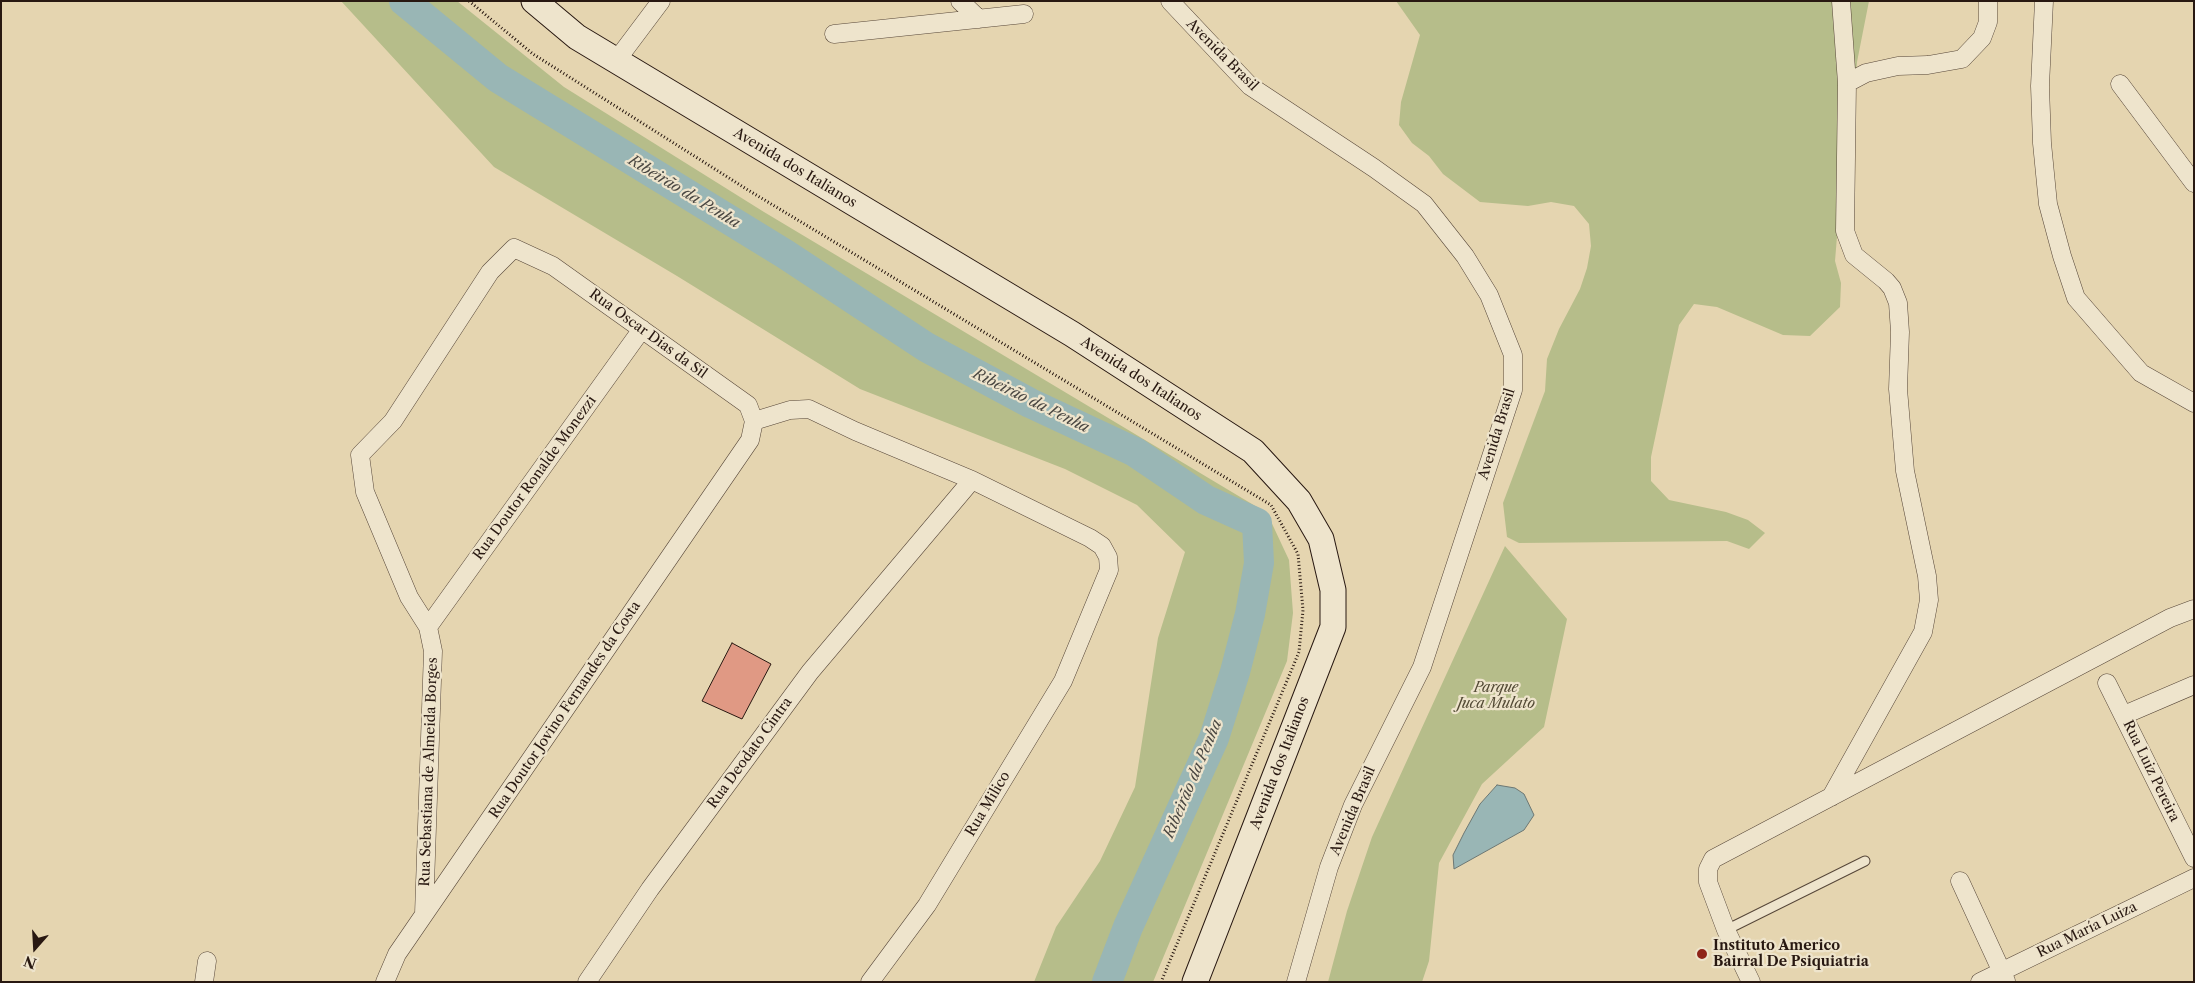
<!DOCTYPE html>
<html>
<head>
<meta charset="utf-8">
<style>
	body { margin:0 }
	#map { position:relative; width:2195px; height:983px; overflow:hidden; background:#e5d5b0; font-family:"Libre Caslon Text",serif }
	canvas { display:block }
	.frame { position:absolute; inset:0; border:2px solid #281811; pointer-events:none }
	.north { position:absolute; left:10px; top:923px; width:50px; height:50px; -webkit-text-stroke:4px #eee4cc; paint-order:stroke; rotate:199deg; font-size:14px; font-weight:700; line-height:20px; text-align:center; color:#281811 }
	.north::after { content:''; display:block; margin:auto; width:18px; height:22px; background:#281811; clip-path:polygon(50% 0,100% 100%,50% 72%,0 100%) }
</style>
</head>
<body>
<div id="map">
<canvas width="2195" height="983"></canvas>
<div class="frame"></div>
<div class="north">N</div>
</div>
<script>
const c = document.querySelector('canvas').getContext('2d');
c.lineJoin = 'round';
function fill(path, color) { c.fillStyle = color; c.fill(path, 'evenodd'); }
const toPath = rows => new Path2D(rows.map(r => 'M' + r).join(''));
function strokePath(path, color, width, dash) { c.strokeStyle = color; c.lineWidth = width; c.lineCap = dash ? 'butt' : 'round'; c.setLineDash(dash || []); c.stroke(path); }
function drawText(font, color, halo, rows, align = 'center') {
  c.font = font + ' "Libre Caslon Text",serif'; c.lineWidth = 4.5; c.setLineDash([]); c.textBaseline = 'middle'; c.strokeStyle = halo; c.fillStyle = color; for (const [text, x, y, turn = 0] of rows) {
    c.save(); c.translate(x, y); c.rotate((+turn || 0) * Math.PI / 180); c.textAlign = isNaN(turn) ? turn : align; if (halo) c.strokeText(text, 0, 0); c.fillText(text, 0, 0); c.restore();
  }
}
fill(toPath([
	[341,1,457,1,564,87,764,212,1267,513,1289,560,1293,613,1287,661,1153,982,1034,982,1056,927,1100,861,1135,787,1158,638,1185,552,1137,505,1065,469,860,389,677,276,494,167],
	[1396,1,1869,1,1857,62,1849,167,1839,212,1835,261,1841,283,1840,307,1810,336,1783,335,1717,307,1694,304,1679,325,1651,457,1651,481,1669,500,1726,512,1748,520,1765,533,1749,549,1727,541,1519,543,1507,537,1503,503,1545,391,1547,359,1559,329,1580,289,1587,268,1591,246,1589,224,1574,206,1551,202,1528,206,1480,202,1443,174,1429,156,1412,143,1399,125,1401,102,1420,35],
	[1505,546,1567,619,1544,727,1482,784,1439,863,1429,961,1422,982,1328,982,1347,911,1372,837]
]), '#b6bd8a');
const water = toPath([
	[1497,785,1515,788,1524,794,1534,815,1524,830,1454,869,1453,855,1464,833,1480,804,1497,785]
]);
fill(water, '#99b6b5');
strokePath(water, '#6c7773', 1);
strokePath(toPath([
	[404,1,498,78,785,254,926,347,1030,403,1135,452,1206,500,1257,523,1259,563,1250,614,1235,672,1214,738,1128,927,1107,982]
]), '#99b6b5', 30);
const building = toPath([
	[732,643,771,664,742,719,702,701,732,643]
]);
fill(building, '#e09984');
strokePath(building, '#281811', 1);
const lane = toPath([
	[1726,930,1865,861]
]);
const street = toPath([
	[960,1,979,19],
	[1170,1,1250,86,1374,168,1424,204,1465,256,1489,295,1513,355,1513,390,1422,667,1353,805,1329,867,1296,982],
	[2044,1,2040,86,2042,143,2048,204,2062,256,2076,298,2141,373,2194,403],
	[834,34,1024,14],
	[616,61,661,1],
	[1847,83,1866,73,1898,66,1928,65,1962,59,1982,38,1988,22,1988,1],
	[2120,84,2194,183],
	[754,421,790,410,809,409,855,431,972,480,1090,538,1102,546,1108,557,1109,570,1063,681,927,905,870,982],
	[428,627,642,329],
	[2107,683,2194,858],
	[2124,715,2194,685],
	[1831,797,1923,632,1929,600,1927,576,1905,471,1898,389,1900,332,1898,303,1892,288,1886,281,1854,255,1845,231,1847,83,1841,1],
	[1960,881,2006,981],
	[204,982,207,961],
	[385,982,397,954,750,440,754,421,748,405,553,266,514,248,490,272,393,421,360,455,365,492,409,597,428,627,433,651,424,914],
	[587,982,650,889,810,672,972,480],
	[1751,982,1726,930,1708,882,1708,869,1713,859,2170,618,2194,609],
	[1980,982,2194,878]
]);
const secondary = toPath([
	[534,1,577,37,1072,334,1253,451,1299,501,1321,539,1333,590,1333,627,1195,982]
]);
strokePath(lane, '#574739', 11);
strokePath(street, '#574739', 19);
strokePath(secondary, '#281811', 27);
strokePath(toPath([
	[469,1,533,54,748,190,1271,505,1298,554,1303,610,1299,652,1161,982]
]), '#281811', 3, [1, 2.5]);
strokePath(lane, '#eee4cc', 9);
strokePath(street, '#eee4cc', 18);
strokePath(secondary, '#eee4cc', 25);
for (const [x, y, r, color] of [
	[1702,954,6,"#8f2418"]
]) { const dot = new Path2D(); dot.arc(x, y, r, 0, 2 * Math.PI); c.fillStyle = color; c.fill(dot); strokePath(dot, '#eee4cc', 2); }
drawText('14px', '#281811', '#eee4cc', [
	["Avenida Brasil",1222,55,45],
	["Avenida dos Italianos",795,168,31],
	["Rua Oscar Dias da Sil",648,334,36],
	["Avenida dos Italianos",1141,379,33],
	["Avenida Brasil",1497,434,-73],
	["Rua Doutor Ronalde Monezzi",535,478,-54],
	["Rua Doutor Jovino Fernandes da Costa",565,710,-56],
	["Rua Deodato Cintra",750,753,-54],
	["Avenida dos Italianos",1280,763,-69],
	["Rua Luiz Pereira",2151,771,64],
	["Rua Sebastiana de Almeida Borges",429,772,-88],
	["Rua Milico",988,804,-59],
	["Avenida Brasil",1353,811,-67],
	["Rua María Luiza",2087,930,-26]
]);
drawText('italic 14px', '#534a35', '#eee4cc', [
	["Parque",1496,688],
	["Juca Mulato",1496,704]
]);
drawText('bold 14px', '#281811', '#eee4cc', [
	["Instituto Americo",1713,946],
	["Bairral De Psiquiatria",1713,962]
], 'left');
drawText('italic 15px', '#4a4742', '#eee4cc', [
	["Ribeirão da Penha",684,192,31],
	["Ribeirão da Penha",1031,401,26],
	["Ribeirão da Penha",1193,779,-67]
]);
</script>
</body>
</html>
